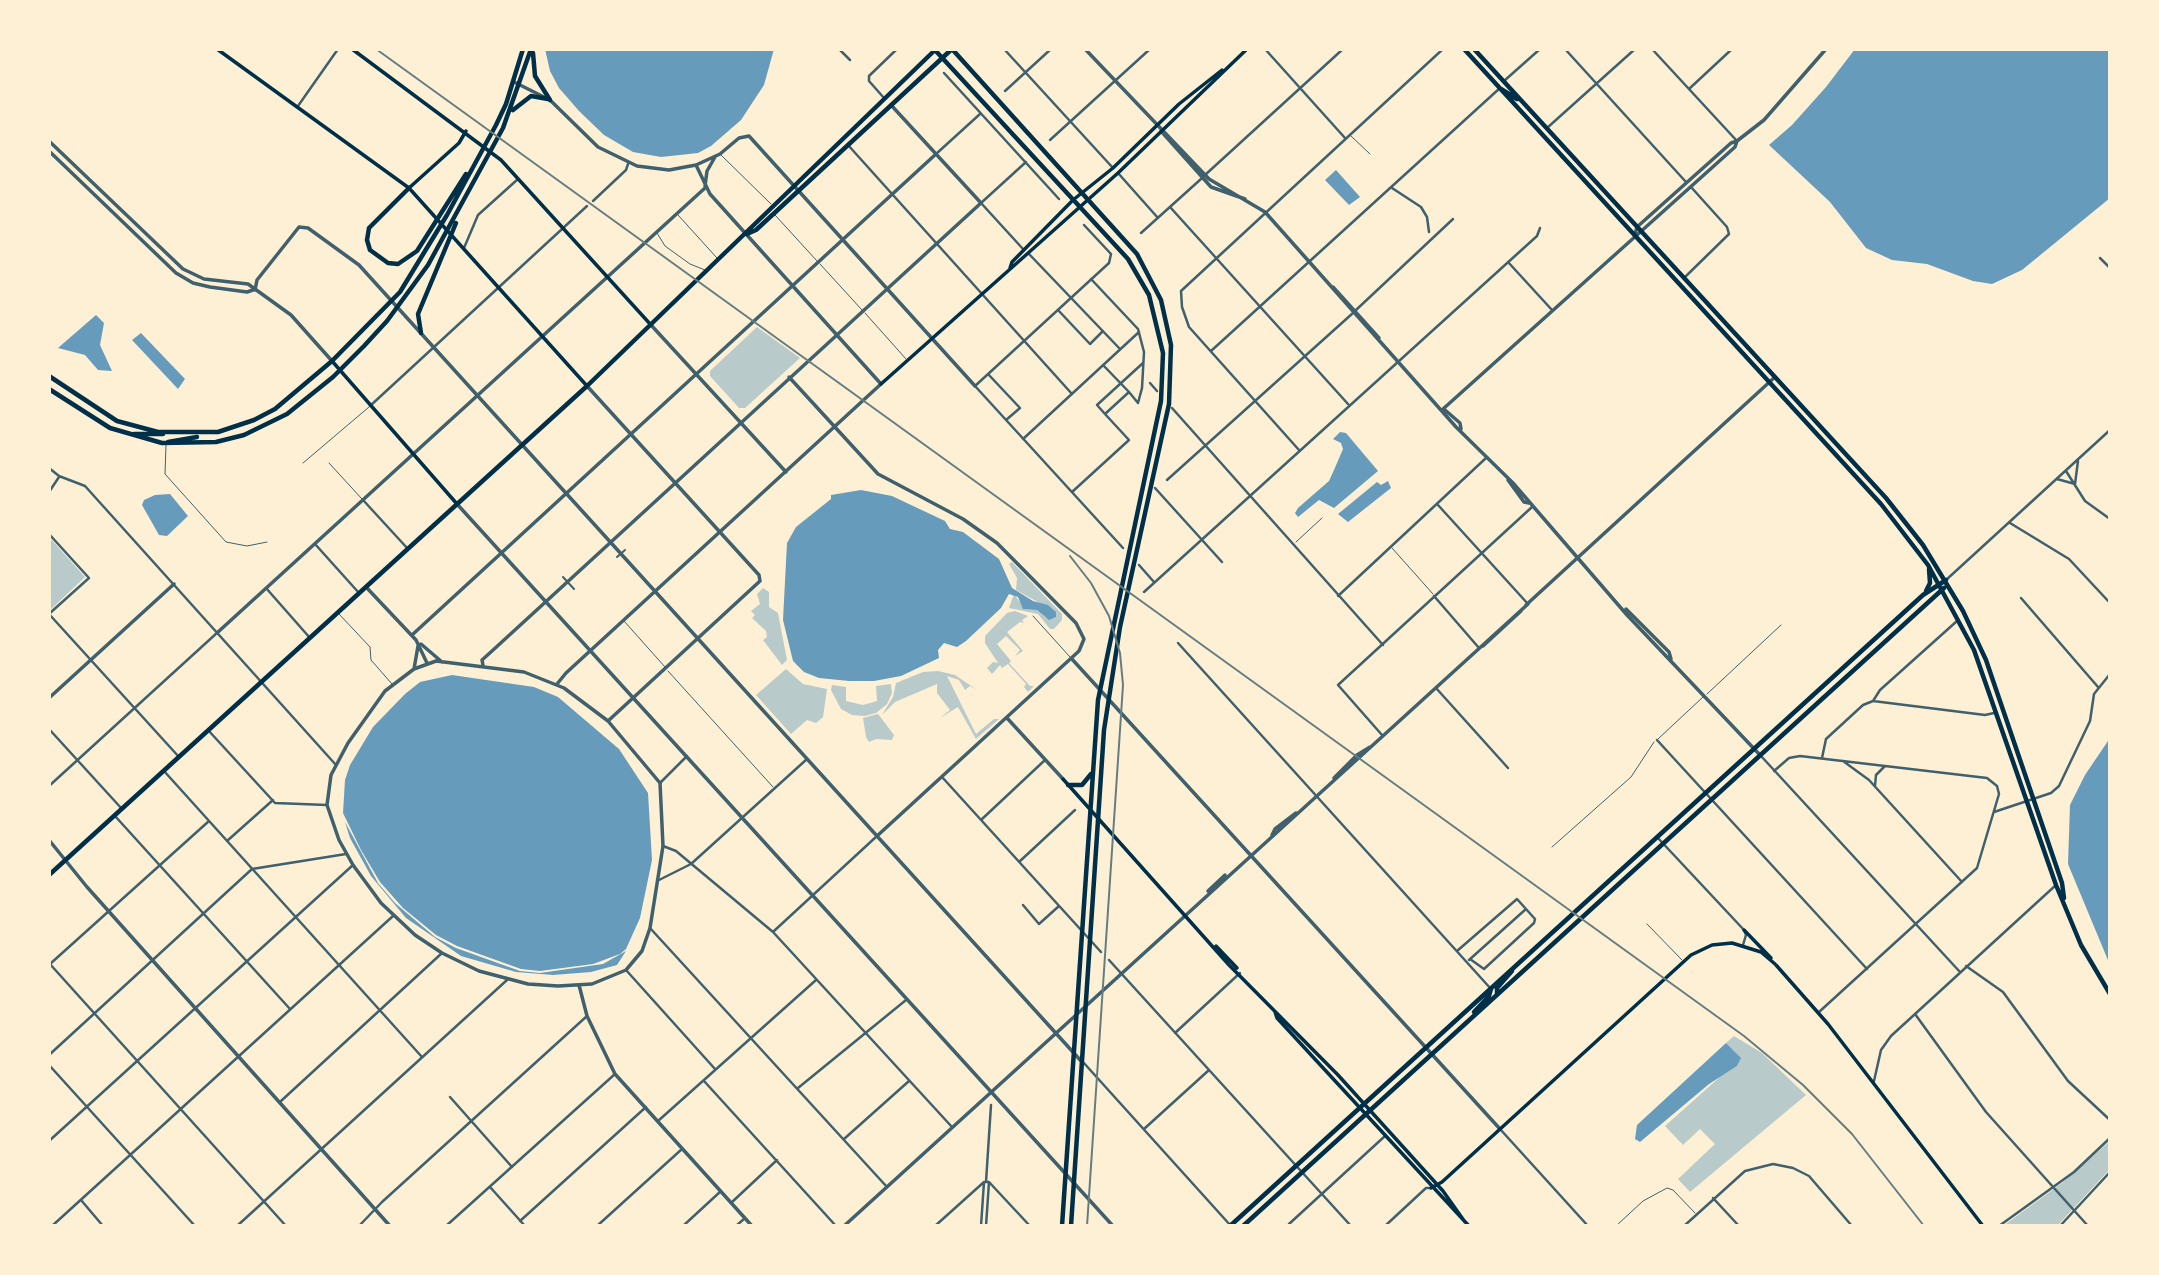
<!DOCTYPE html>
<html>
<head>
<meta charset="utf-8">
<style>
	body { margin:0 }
	#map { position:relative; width:2159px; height:1275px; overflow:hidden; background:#fdf0d5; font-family:Roboto,sans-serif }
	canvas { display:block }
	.frame { position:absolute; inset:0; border:51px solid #fdf0d5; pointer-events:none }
</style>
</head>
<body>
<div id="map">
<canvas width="2159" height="1275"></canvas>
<div class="frame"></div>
</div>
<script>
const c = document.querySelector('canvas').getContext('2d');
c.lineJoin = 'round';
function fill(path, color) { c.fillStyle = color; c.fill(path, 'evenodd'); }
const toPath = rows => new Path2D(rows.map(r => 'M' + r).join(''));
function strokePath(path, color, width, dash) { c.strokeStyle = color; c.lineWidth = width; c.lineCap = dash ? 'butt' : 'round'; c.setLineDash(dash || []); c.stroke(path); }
fill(toPath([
	[757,327,800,358,745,408,739,408,710,376,710,371],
	[49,537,85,577,49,611],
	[1012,562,1062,614,1062,620,1054,629,1050,629,1038,614,1009,608,1014,594,1025,609,1037,610,1046,618,1056,612,1016,590,1017,578,1009,564],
	[763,588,769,592,769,607,778,613,787,660,782,665,763,640,767,637,766,631,752,618,755,615,751,611,760,604,757,594],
	[1015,611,1028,616,1022,620,1024,623,1020,622,1007,632,1023,651,1015,656,1020,650,1006,636,997,644,1011,661,1009,663,1030,686,1034,686,1028,692,1024,687,1026,684,1008,664,1002,668,1000,665,992,674,987,668,993,662,998,663,985,643,985,636,1007,613],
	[786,669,803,684,827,689,823,717,816,723,807,720,791,734,756,695],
	[938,671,955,675,977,690,970,686,965,690,959,680,947,676,976,734,994,719,999,719,976,739,958,707,940,718,950,710,937,693,937,684,895,702,882,715,893,697,896,683,923,672],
	[891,684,892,693,887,704,876,713,865,716,852,715,841,709,831,690,832,685,846,687,846,701,863,705,877,701,876,686],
	[878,714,894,735,892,740,876,739,869,742,866,737,863,718],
	[1734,1036,1762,1053,1806,1095,1690,1192,1678,1179,1715,1144,1700,1129,1683,1145,1665,1126,1721,1076,1737,1066,1740,1058,1726,1043],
	[2110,1141,2110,1169,2057,1226,2003,1226,2062,1183]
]), '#b9caca');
fill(toPath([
	[545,49,774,49,764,85,741,120,711,146,698,153,661,157,633,152,604,135,579,111,559,88,550,71],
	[1855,49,2110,49,2110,198,2022,270,1992,284,1973,281,1927,264,1892,260,1866,248,1830,202,1769,145,1792,125,1826,87],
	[1336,170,1360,197,1349,205,1325,180],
	[96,315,104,323,100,345,112,371,98,370,85,355,58,348],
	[141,333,185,379,178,389,132,340],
	[1340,432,1346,433,1378,471,1334,508,1319,500,1298,517,1295,513,1298,508,1329,481,1334,470,1343,449,1341,443,1333,439],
	[1377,482,1381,485,1388,481,1391,488,1348,522,1338,514],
	[861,490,892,496,945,521,950,529,963,532,999,559,1012,588,1033,601,1048,605,1056,612,1056,617,1049,620,1037,610,1023,609,1018,597,1009,594,1001,608,966,641,957,647,944,643,938,650,939,658,901,676,874,681,849,681,819,678,804,672,793,661,783,620,787,543,796,527,831,499,831,495],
	[170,494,188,516,167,536,159,535,142,505,144,500,155,495],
	[452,675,534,687,558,697,619,749,648,793,652,860,640,918,626,949,620,954,593,964,540,971,521,969,457,946,436,935,403,908,380,882,361,850,343,813,345,780,350,765,373,727,405,694,420,682],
	[2110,738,2110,965,2068,864,2070,805,2085,775],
	[345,822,378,883,395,903,435,937,456,948,520,971,540,973,603,964,626,951,617,965,591,972,553,975,516,972,461,956,406,918,371,876,350,838],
	[1726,1043,1741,1058,1737,1066,1709,1084,1640,1142,1635,1139,1637,1125]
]), '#669bbc');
strokePath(toPath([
	[1351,136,1370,154],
	[721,155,771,204],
	[678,215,717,258],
	[775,215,817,261],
	[657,233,665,246,690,264,705,270],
	[820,264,862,310],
	[865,313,906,359],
	[166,445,165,474,226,542,247,546,267,542],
	[303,463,369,407],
	[329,463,362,499],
	[1296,542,1322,518],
	[1392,548,1433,594],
	[339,614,370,647,371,660,392,684],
	[1033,616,1070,657],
	[624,621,665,667],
	[668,671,773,787],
	[1707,694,1781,625],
	[1658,739,1703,697],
	[1552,847,1631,777,1654,742],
	[1647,924,1682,960],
	[1616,1226,1643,1201,1667,1188,1673,1190,1695,1213]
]), '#3f606c', 1);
strokePath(toPath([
	[617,557,625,550],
	[563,577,574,589]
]), '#3f606c', 2);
strokePath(toPath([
	[839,49,850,60],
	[1004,49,1113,168],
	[1265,49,1345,138],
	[1565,49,1686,182],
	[1652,49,1737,141],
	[944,73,1059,199],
	[1504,81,1540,49],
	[1689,89,1732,49],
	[1005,91,1051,49],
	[884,98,869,81,869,76,897,49],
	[298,106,338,49],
	[1547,128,1635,49],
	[1050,140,1150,49],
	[848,145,1072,394],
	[936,154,980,114],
	[1118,173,1158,218],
	[1205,175,1343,49],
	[1392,188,1421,207,1427,217,1429,232],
	[593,201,626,170,628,164],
	[1170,207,1348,404],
	[1084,225,1111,254,1109,263,975,386,1123,548],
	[1141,233,1201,179],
	[464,248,478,215,518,179],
	[1023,249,981,203,1026,162],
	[1029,254,1120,349],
	[2100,258,2110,268],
	[1508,262,1552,310],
	[1684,278,1729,234,1727,227,1691,187],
	[1058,310,1090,344,1103,331],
	[1356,310,1453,219],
	[1211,351,1500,88],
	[1103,365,1129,392],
	[988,374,1020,408,1006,420],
	[1150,383,1157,391],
	[370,406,587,206],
	[1172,408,1383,645],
	[1105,414,1097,405,1143,363],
	[1023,439,1139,332],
	[1299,450,1189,327,1182,307,1181,291,1443,49],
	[49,468,59,476,85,486,336,765],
	[2066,471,2085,501,2110,519],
	[2057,479,2075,484,2078,461],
	[1167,480,1353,313],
	[1155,488,1222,562],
	[49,492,59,477],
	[1072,492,1129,440,1105,414,1129,392,1138,403,1142,388,1144,352,1138,329,1091,279],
	[363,500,408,549],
	[1438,505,1528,604],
	[2010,523,2069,559,2110,603],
	[49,534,89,578,50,613],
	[315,544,359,593],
	[1139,565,1154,582],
	[1946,580,2110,430],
	[266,588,310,638],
	[1144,592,1537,236,1540,228],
	[1338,596,1486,458],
	[1434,596,1479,648],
	[2021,598,2098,687],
	[49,614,179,757],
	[1178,643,1491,989],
	[1436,688,1508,768],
	[1873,701,1985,715,1994,713],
	[49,729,122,809],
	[208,730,275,803,327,805],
	[1382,735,1338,685,1532,507],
	[1657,740,1867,969],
	[1761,756,1960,972],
	[1822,758,1826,739,1863,705,1873,701,1880,690,1957,621],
	[1843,761,1869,780,1962,882],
	[164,771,422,1057],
	[1774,771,1789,758,1800,756,1987,778,1997,786,1999,794,1977,868,1819,1012],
	[942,777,1101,952],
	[660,783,687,756],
	[49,786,218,632],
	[1875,786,1876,775,1885,766],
	[1994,812,2051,793,2059,786,2090,721,2094,694,2110,674],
	[115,816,290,1009],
	[981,820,1045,760],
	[1657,837,1744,930,1746,935,1743,945],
	[227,841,273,800],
	[663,846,676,851,773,932,952,1127],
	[1019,862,1075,810],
	[659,880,691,864,807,759],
	[1023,905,1039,924,1059,906],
	[650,928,887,1187],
	[774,931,877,836],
	[1457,951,1517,899,1535,919,1534,923,1484,969,1470,959],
	[1109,960,1351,1226],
	[1469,960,1526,909],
	[49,963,286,1226],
	[50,964,209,821],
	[1966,966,2003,992,2068,1081,2110,1120],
	[626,970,715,1069],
	[1915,1014,1986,1112,2088,1226],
	[1175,1033,1240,973],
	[49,1055,252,869,346,854],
	[1083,1062,1231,1226],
	[49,1065,195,1226],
	[704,1081,836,1226],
	[1874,1081,1881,1050,1891,1036,2056,885],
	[798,1088,906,1000],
	[450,1097,512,1167],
	[281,1101,442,953],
	[658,1121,816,980],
	[1144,1129,1209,1070],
	[1500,1129,1588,1226],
	[844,1139,909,1081],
	[49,1141,353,865],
	[986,1182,991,1105],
	[989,1182,1030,1226],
	[490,1187,525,1226],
	[1713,1198,1739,1226],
	[81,1200,103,1226],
	[731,1203,777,1160],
	[520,1221,646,1107],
	[1289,1224,1385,1136],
	[52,1226,393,916],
	[237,1226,507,980],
	[359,1226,382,1202,587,1016],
	[446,1226,615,1074],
	[597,1226,682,1149],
	[683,1226,721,1191],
	[736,1226,745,1218],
	[935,1226,984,1182,989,1182],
	[981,1226,984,1182],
	[986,1226,989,1182],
	[1385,1226,1426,1188,1431,1188],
	[1684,1226,1745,1171,1773,1164,1793,1168,1809,1176,1852,1226],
	[1999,1226,2074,1172,2110,1138],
	[2060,1226,2110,1172]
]), '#3f606c', 2.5);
strokePath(toPath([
	[1085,49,1209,179,1265,212,1456,427,1513,483,1627,615,1760,755],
	[514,82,550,100,598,147,637,166,669,170,696,165,720,154,739,138,749,136,975,386],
	[1161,131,1211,187,1245,199],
	[49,141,183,269,204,279,248,284,291,315,332,361],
	[49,151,176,273,193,283,210,287,247,292,253,290],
	[705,186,707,171,715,157],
	[1635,234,1637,227,1731,143,1737,141,1764,120,1826,49],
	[1333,287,1379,338],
	[255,290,257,280,299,227,308,228,359,265,1082,1062],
	[651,325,786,472],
	[789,377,878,474,963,519,997,543,1076,623,1084,639,1079,651,877,836],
	[587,386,759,575,760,581,608,721],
	[1443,409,1735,147,1737,141],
	[1445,410,1460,423,1461,429],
	[1508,480,1524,502,1529,503],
	[457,504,1113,1226],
	[366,587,416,640,427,663],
	[1526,605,1775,377],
	[1626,609,1669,652,1671,659],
	[218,632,705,188],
	[412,635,936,154],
	[421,644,442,662],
	[1483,646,1521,611],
	[1071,658,1500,1129],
	[436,661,524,672,564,688,608,721,660,783,663,846,650,928,642,951,626,970,592,984,558,986,528,984,479,971,442,953,415,935,381,903,353,865,339,840,327,805,331,775,348,743,385,691,414,669,436,661],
	[483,665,482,660,492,651,981,203,891,105],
	[414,669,418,646],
	[557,684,566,673,881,384,710,194,696,165],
	[49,698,174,584],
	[1007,718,1063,779],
	[1334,778,1357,755,1370,747],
	[1272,835,1275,829,1296,813],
	[49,840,87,887,390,1226],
	[1208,891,1225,875],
	[579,985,587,1016,615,1074,752,1226],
	[844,1226,1528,604]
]), '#3f606c', 3.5);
strokePath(toPath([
	[217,49,409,188,587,386],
	[352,49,501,160,651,325],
	[409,188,459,143,466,131],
	[1010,268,1012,262,1073,200,1113,168,1179,104,1222,70],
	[332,361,457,504],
	[881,384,1118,173,1247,49],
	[1063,779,1229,965,1338,1075,1443,1191,1465,1222],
	[1744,930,1771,958],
	[1216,946,1237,968],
	[1776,965,1828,1024,1983,1226],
	[1275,1012,1277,1018,1469,1226],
	[1431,1188,1442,1182,1691,955,1712,945,1732,943,1761,952,1775,964]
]), '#003049', 3.5);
strokePath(toPath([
	[934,49,1128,259,1149,295,1163,353,1161,401,1098,700,1062,1226],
	[952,49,1137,254,1161,300,1171,345,1169,404,1120,627,1104,730,1071,1226],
	[1464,49,1881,504,1928,565,1974,650,2056,885,2081,945,2110,994],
	[1474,49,1886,498,1923,545,1963,611,1986,660,2062,883,2064,898],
	[533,53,535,76,550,100],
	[1501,89,1517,99],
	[513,110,531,96,548,99],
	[409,188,369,228,367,240,370,250,388,263,398,264,417,251,466,174],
	[747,234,756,230,952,49],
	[421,333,418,314,456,223],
	[49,376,117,421,158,432,218,432,254,420,275,409,332,361,400,292,447,215,496,125,506,104,523,49],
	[49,389,110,428,162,443,216,442,244,435,287,414,333,377,364,346,387,321,428,265,503,128,531,49],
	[134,434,163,434],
	[168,442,197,437],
	[1926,591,1930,583,1929,569],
	[1068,785,1082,785,1091,774],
	[49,875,587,386,935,50],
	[1497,995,1497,988,1512,971],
	[1474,1012,1489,996,1491,989],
	[1230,1226,1923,595,1946,580],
	[1243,1226,1944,588]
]), '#003049', 4.5);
strokePath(toPath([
	[376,49,1744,1036,1803,1085,1852,1134,1924,1226],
	[1070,556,1091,583,1109,616,1120,653,1123,685,1087,1226]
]), '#657d81', 2);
</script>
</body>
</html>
